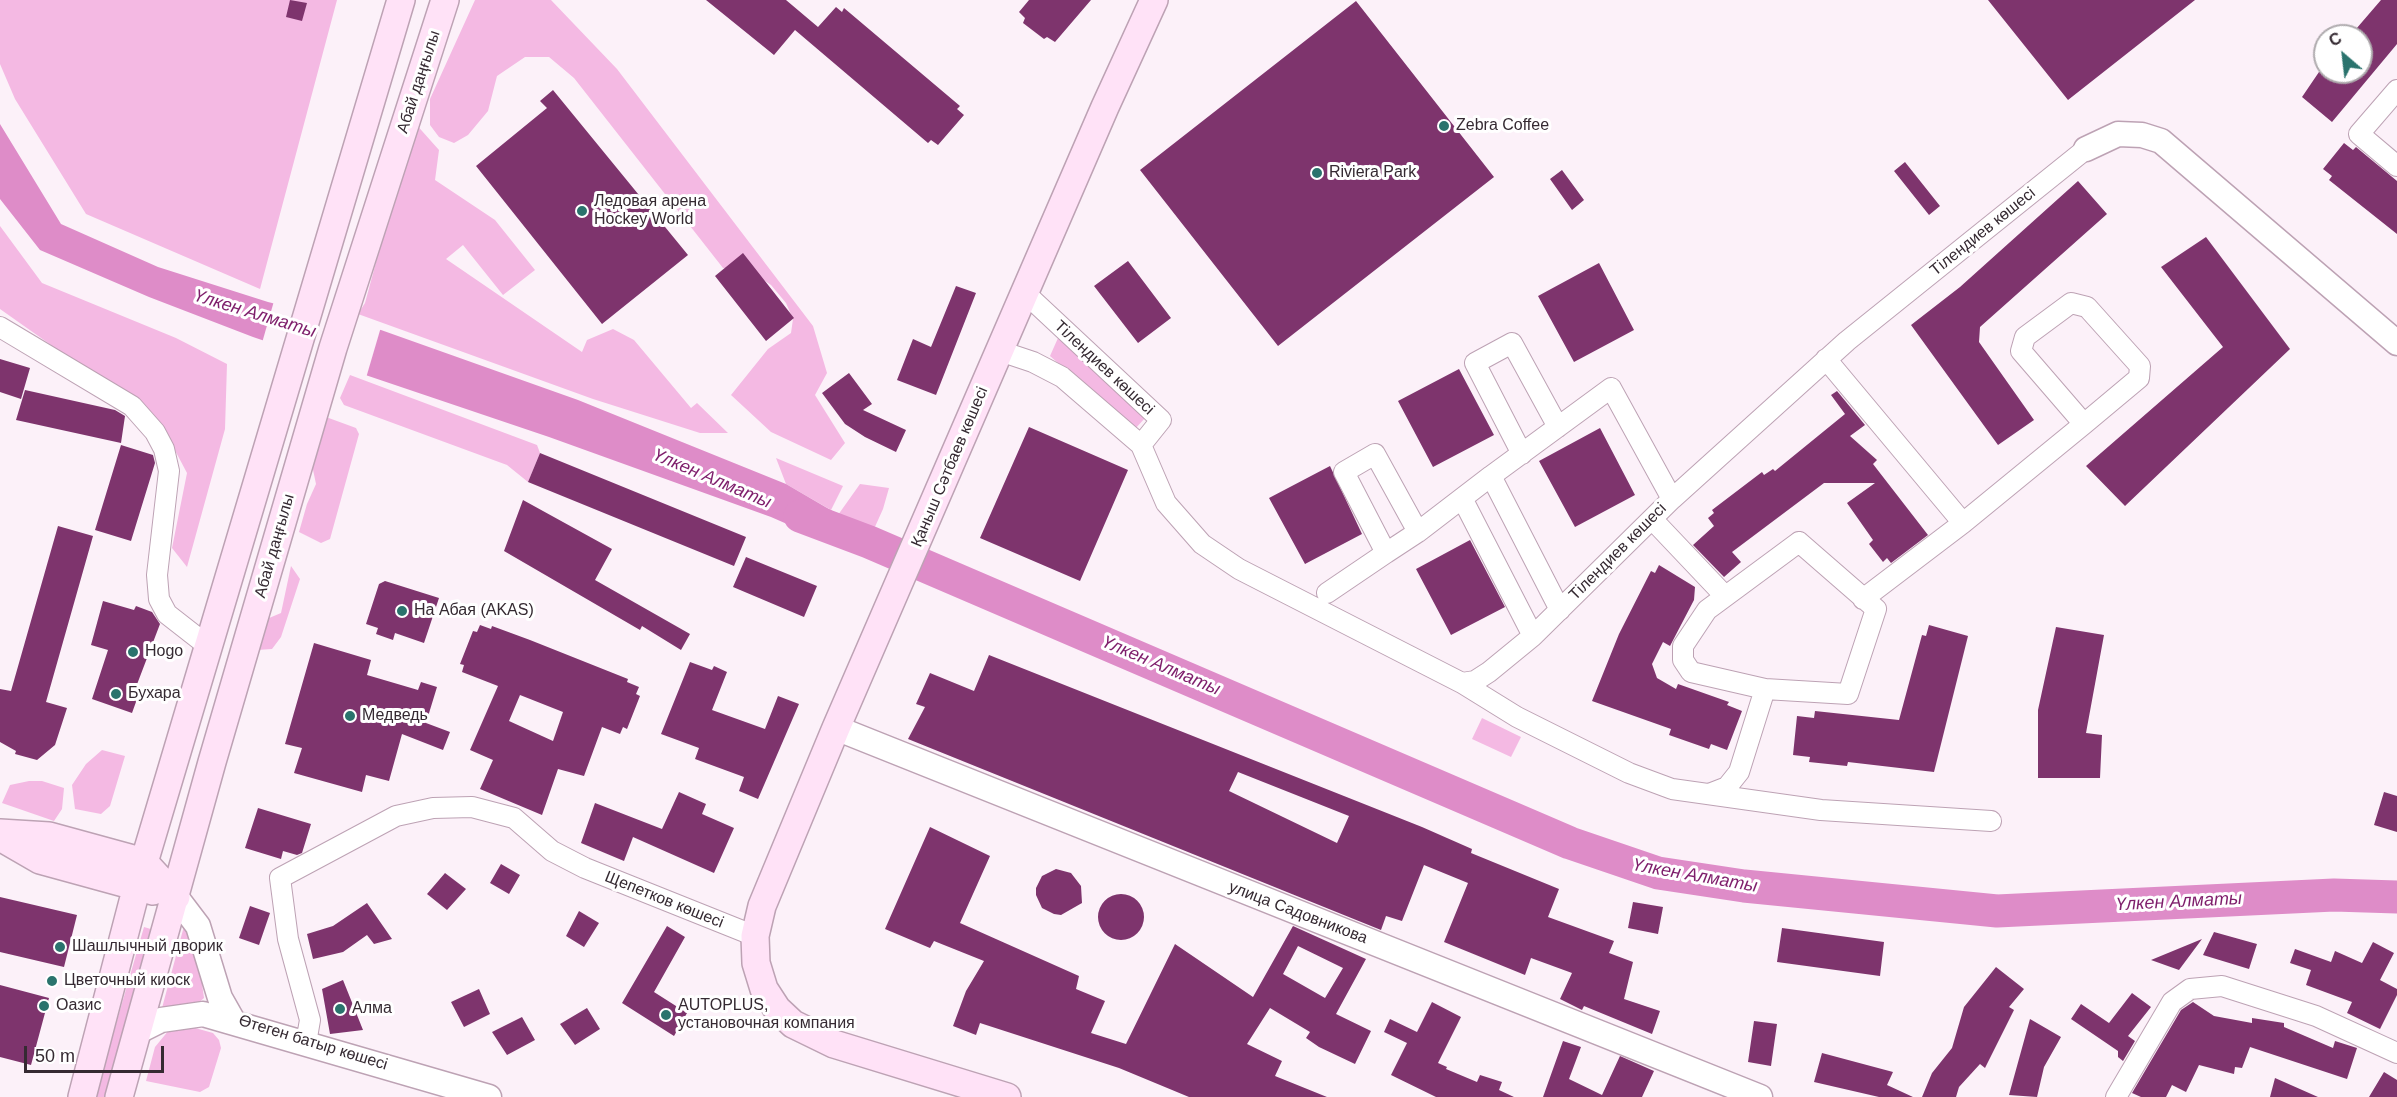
<!DOCTYPE html>
<html>
<head>
<meta charset="utf-8">
<style>
	body { margin:0 }
	#map { position:relative; width:2397px; height:1097px; overflow:hidden; background:#fcf1f9; font-family:Helvetica,sans-serif }
	canvas { display:block }
	.north { position:absolute; left:2313px; top:24px; width:60px; height:60px; box-sizing:border-box; background:#fff; border:2px solid #aeaaad; border-radius:50%; rotate:332deg; font-size:16px; font-weight:700; line-height:24px; text-align:center; color:#352a32 }
	.north::after { content:''; display:block; margin:auto; width:21px; height:27px; background:#2a736d; clip-path:polygon(50% 0,100% 100%,50% 72%,0 100%) }
	.scale { position:absolute; left:24px; top:1046px; width:140px; height:27px; box-sizing:border-box; border:3px solid #352a32; border-top:0; padding-left:8px; font-size:18px; line-height:21px; white-space:nowrap; color:#352a32; -webkit-text-stroke:4px #fff; paint-order:stroke }
</style>
</head>
<body>
<div id="map">
<canvas width="2397" height="1097"></canvas>
<div class="north">С</div>
<div class="scale">50 m</div>
</div>
<script>
const c = document.querySelector('canvas').getContext('2d');
c.lineJoin = 'round';
function fill(path, color) { c.fillStyle = color; c.fill(path, 'evenodd'); }
const toPath = rows => new Path2D(rows.map(r => 'M' + r).join(''));
function strokePath(path, color, width, dash) { c.strokeStyle = color; c.lineWidth = width; c.lineCap = dash ? 'butt' : 'round'; c.setLineDash(dash || []); c.stroke(path); }
function drawText(font, color, halo, rows, align = 'center') {
  c.font = font + ' Helvetica,sans-serif'; c.lineWidth = 6; c.setLineDash([]); c.textBaseline = 'middle'; c.strokeStyle = halo; c.fillStyle = color; for (const [text, x, y, turn = 0] of rows) {
    c.save(); c.translate(x, y); c.rotate((+turn || 0) * Math.PI / 180); c.textAlign = isNaN(turn) ? turn : align; if (halo) c.strokeText(text, 0, 0); c.fillText(text, 0, 0); c.restore();
  }
}
fill(toPath([
	[0,0,337,0,260,289,86,214,15,99,0,64],
	[475,0,551,0,617,69,813,326,827,373,815,395,845,443,831,460,771,432,731,395,768,349,791,333,793,319,786,303,771,285,756,275,737,269,723,268,574,78,549,57,525,57,497,76,488,111,468,135,454,143,439,137,430,125,430,99],
	[414,122,439,150,435,180,495,220,535,270,503,295,463,245,446,259,582,352,587,340,613,329,634,340,691,408,697,403,728,433,700,433,593,399,358,314,365,303],
	[0,226,42,283,176,338,227,364,225,429,187,567,172,548,187,473,160,422,0,309],
	[1058,338,1146,417,1134,430,1050,356],
	[350,375,537,445,540,453,528,482,507,465,344,405,340,398],
	[326,417,356,428,359,434,330,539,321,543,299,532,307,504,316,484,312,465],
	[776,458,843,486,831,510,786,484],
	[860,484,889,488,883,509,874,529,838,515],
	[291,566,300,579,281,637,272,649,257,650,262,621,281,613],
	[1482,718,1521,737,1511,757,1472,739],
	[102,750,125,756,110,806,101,814,75,809,72,785,86,764],
	[29,781,42,781,64,788,62,809,54,821,2,803,10,785],
	[184,926,198,955,204,998,197,1004,162,1008],
	[144,927,154,930,106,1097,95,1097],
	[188,1026,213,1033,219,1040,221,1048,209,1087,200,1092,146,1081,155,1047,169,1030]
]), '#f4b9e3');
fill(toPath([
	[0,124,61,224,158,267,268,302,381,330,578,400,786,484,846,519,835,545,771,517,549,437,253,337,149,297,40,250,0,199]
]), '#de8cc8');
fill(toPath([
	[274,301,381,327,366,378,262,343]
]), '#fcf1f9');
strokePath(toPath([
	[800,516,869,542,1570,843,1658,873,1744,886,1997,911,2334,895,2397,897]
]), '#de8cc8', 33);
fill(toPath([
	[290,0,307,3,302,21,286,17],
	[706,0,786,0,818,27,836,7,842,12,844,8,960,106,957,109,964,115,938,145,931,140,928,143,795,30,774,55],
	[1029,0,1091,0,1055,42,1047,37,1044,39,1023,23,1025,18,1019,12],
	[1988,0,2195,0,2068,100],
	[2381,0,2397,0,2397,44,2332,122,2302,97,2319,72,2361,72,2361,36,2350,36],
	[1356,1,1494,177,1278,346,1140,170],
	[553,90,688,255,602,324,476,166,547,108,540,101],
	[2344,143,2353,150,2356,147,2397,181,2397,234,2329,180,2332,176,2323,169],
	[1905,162,1940,206,1929,215,1894,171],
	[1562,170,1584,200,1572,210,1550,179],
	[2078,181,2107,214,1980,327,1979,342,2034,420,1998,445,1911,325,1960,287],
	[2206,237,2290,349,2125,506,2086,466,2223,347,2161,267],
	[743,253,794,318,766,341,715,276],
	[1128,261,1171,318,1138,343,1094,286],
	[1599,263,1634,330,1574,362,1538,296],
	[956,286,976,293,936,395,897,380,913,339,931,347],
	[0,359,30,368,21,399,0,392],
	[1459,369,1494,435,1433,467,1398,401],
	[849,373,872,404,863,410,906,430,896,452,865,437,845,424,822,393],
	[25,390,115,410,125,416,121,443,16,420],
	[1837,391,1865,425,1850,436,1877,460,1873,464,1928,535,1891,563,1887,558,1883,562,1869,544,1873,540,1847,503,1875,483,1824,483,1732,552,1741,562,1724,577,1693,545,1714,526,1708,518,1714,513,1712,510,1762,472,1764,475,1773,469,1775,471,1845,414,1831,395],
	[1029,427,1128,470,1080,581,980,538],
	[1600,428,1635,495,1575,527,1539,461],
	[121,445,153,455,155,463,131,541,95,530],
	[540,453,746,537,734,566,528,482],
	[1330,466,1362,534,1305,564,1269,498],
	[523,500,612,549,595,580,690,634,681,650,642,626,640,630,504,551],
	[58,526,93,536,46,702,67,708,55,745,37,760,15,754,16,751,0,742,0,689,11,691],
	[1470,540,1505,607,1451,635,1416,569],
	[746,557,817,586,804,617,733,587],
	[1659,565,1695,587,1694,600,1670,646,1663,642,1652,664,1657,678,1676,689,1678,684,1729,702,1727,705,1742,711,1727,750,1711,744,1709,749,1669,735,1671,729,1592,701,1619,634,1651,571,1655,573],
	[385,581,439,598,424,643,395,633,393,640,376,634,378,628,366,624,379,584],
	[103,601,134,610,136,606,152,612,160,624,136,687,141,688,132,713,92,699,108,650,91,645],
	[480,625,491,629,492,626,530,640,628,679,627,682,639,687,636,694,640,696,627,729,623,727,620,734,602,727,584,776,558,769,542,815,480,789,493,760,470,750,498,686,462,672,464,665,460,664,473,631,477,632],
	[520,695,563,712,553,741,509,721],
	[1929,625,1968,636,1934,772,1848,762,1847,766,1809,762,1810,757,1793,755,1797,716,1814,718,1815,711,1899,720,1922,635,1926,636],
	[2056,627,2104,635,2086,733,2102,735,2100,778,2038,778,2038,710],
	[314,643,371,660,367,675,418,690,421,682,437,687,426,723,450,732,443,750,402,734,389,781,366,775,362,792,294,773,302,748,285,744],
	[989,655,1422,827,1472,849,1471,853,1559,889,1548,917,1614,941,1609,953,1633,962,1624,999,1660,1011,1652,1034,1584,1006,1582,1010,1560,999,1572,973,1531,958,1525,975,1444,942,1468,883,1424,865,1402,921,1386,916,1381,930,908,739,925,707,916,704,930,673,974,691],
	[1238,772,1349,816,1337,843,1229,791],
	[690,662,712,670,714,666,727,672,712,710,765,729,778,696,799,704,758,799,739,791,744,777,695,759,699,748,661,734],
	[679,792,706,804,702,814,734,828,714,873,633,837,624,861,581,843,595,803,662,829],
	[2384,792,2397,796,2397,832,2374,825],
	[258,808,311,824,302,853,297,855,283,851,281,859,245,848],
	[930,827,990,856,960,923,1079,976,1076,989,1105,1001,1091,1033,1126,1044,1175,944,1253,997,1293,926,1366,959,1336,1014,1371,1031,1355,1064,1319,1047,1306,1038,1310,1032,1270,1008,1247,1044,1282,1061,1275,1076,1327,1097,1189,1097,1119,1068,980,1023,976,1035,953,1026,966,991,984,961,934,941,930,948,885,929],
	[1298,946,1343,968,1325,998,1283,974],
	[501,864,520,875,509,894,490,883],
	[1056,869,1071,873,1081,886,1082,903,1061,915,1054,914,1042,908,1036,895,1036,888,1042,876],
	[445,873,466,889,447,910,427,894],
	'1098 917a23 23 0 1 1 46 0a23 23 0 1 1-46 0Z',
	[0,897,77,915,64,967,0,952],
	[1633,902,1663,907,1658,934,1628,928],
	[367,903,392,939,374,944,367,935,343,952,313,959,307,934,333,926],
	[250,906,270,913,259,945,239,938],
	[579,911,599,923,584,947,566,936],
	[667,926,685,937,654,992,687,1013,674,1036,622,1003],
	[1782,928,1884,942,1880,976,1777,962],
	[2214,932,2257,944,2249,969,2203,955],
	[2202,939,2179,970,2151,960],
	[2373,942,2394,953,2380,980,2397,989,2397,995,2380,1029,2347,1013,2352,1002,2306,985,2311,970,2290,963,2295,949,2331,962,2335,951,2362,963],
	[1996,967,2024,989,2009,1007,2014,1010,1985,1068,1980,1064,1959,1087,1956,1097,1922,1097,1932,1073,1952,1048,1964,1007],
	[343,980,363,1030,330,1034,322,989],
	[0,985,49,998,31,1065,0,1057],
	[479,989,490,1014,464,1027,451,1002],
	[2132,993,2151,1007,2128,1036,2135,1041,2123,1061,2118,1057,2118,1051,2071,1019,2081,1004,2109,1023],
	[1432,1002,1461,1017,1438,1063,1447,1067,1446,1069,1477,1082,1480,1075,1502,1082,1499,1090,1514,1097,1436,1097,1391,1075,1407,1043,1384,1032,1390,1019,1417,1032],
	[2193,1002,2214,1016,2252,1023,2252,1018,2284,1023,2284,1027,2333,1048,2335,1041,2357,1048,2347,1079,2250,1047,2242,1068,2235,1067,2234,1074,2199,1065,2186,1092,2172,1085,2166,1097,2141,1097,2132,1093,2181,1010],
	[587,1008,600,1029,575,1045,560,1024],
	[522,1017,535,1040,507,1055,492,1032],
	[2030,1019,2061,1037,2044,1067,2037,1097,2009,1095],
	[1754,1021,1777,1024,1771,1066,1748,1062],
	[1563,1041,1581,1047,1569,1079,1602,1095,1620,1056,1654,1071,1642,1097,1543,1097],
	[1822,1053,1893,1072,1887,1085,1913,1097,1879,1097,1814,1082],
	[2384,1072,2397,1080,2397,1097,2369,1097],
	[2275,1078,2318,1097,2270,1097]
]), '#7e346d');
const minor = toPath([
	[2397,90,2359,134,2397,166],
	[1025,293,1161,420,1141,445],
	[0,327,132,406,155,432,164,449,169,471,157,575,159,599,167,614,208,646],
	[1000,351,1033,362,1062,377,1141,445,1166,503,1202,544,1239,569,1462,683,1475,681,1489,672,1533,636,1672,499,1847,341,2086,149],
	[1826,359,1963,523],
	[1522,454,1475,363,1512,343,1558,427],
	[1463,500,1533,636],
	[1652,519,1725,596],
	[1799,542,1876,609,1848,694,1765,689,1691,672,1683,660,1683,646,1707,610,1799,542],
	[1386,553,1418,532],
	[1327,593,1386,553,1344,472,1375,454,1418,532,1491,476],
	[1863,599,1963,523,2084,424,2139,378,2140,366,2087,307,2071,303,2025,337,2021,351,2084,424],
	[1560,610,1491,476,1611,388,1672,499],
	[1462,683,1517,717,1629,773,1672,789,1821,810,1991,821],
	[1709,794,1727,787,1739,772,1765,689],
	[306,1043,310,1020,288,939,280,878,396,816,433,808,472,807,514,818,552,851,585,868,755,936],
	[2116,1097,2172,1002,2190,989,2222,986,2316,1016,2397,1053]
]);
const tertiary = toPath([
	[2086,149,2118,134,2142,135,2161,141,2397,343],
	[836,728,1760,1097],
	[176,897,198,926,220,998,233,1021],
	[139,1031,161,1020,203,1014,489,1097]
]);
const secondary = toPath([
	[0,833,49,836,144,862,176,897],
	[0,837,40,860,153,891],
	[82,1097,137,886,401,0],
	[119,1097,212,762,333,348,445,0],
	[1007,1097,834,1044,793,1024,777,1009,764,989,756,963,755,936,762,906,836,728,1105,107,1154,0]
]);
strokePath(minor, '#bda2b4', 22);
strokePath(tertiary, '#bda2b4', 27);
strokePath(secondary, '#bda2b4', 30);
strokePath(minor, '#fff', 20);
strokePath(tertiary, '#fff', 24);
strokePath(secondary, '#ffe2f7', 27);
for (const [x, y, r, color] of [
	[1444,126,6,"#2a736d"],
	[1317,173,6,"#2a736d"],
	[582,211,6,"#2a736d"],
	[402,611,6,"#2a736d"],
	[133,652,6,"#2a736d"],
	[116,694,6,"#2a736d"],
	[350,716,6,"#2a736d"],
	[60,947,6,"#2a736d"],
	[52,981,6,"#2a736d"],
	[44,1006,6,"#2a736d"],
	[340,1009,6,"#2a736d"],
	[666,1015,6,"#2a736d"]
]) { const dot = new Path2D(); dot.arc(x, y, r, 0, 2 * Math.PI); c.fillStyle = color; c.fill(dot); strokePath(dot, '#fff', 2); }
drawText('16px', '#352a32', '#fff', [
	["Абай даңғылы",419,82,-72],
	["Тілендиев көшесі",1983,232,-39],
	["Тілендиев көшесі",1104,368,43],
	["Қаныш Сәтбаев көшесі",950,467,-67],
	["Абай даңғылы",275,546,-74],
	["Тілендиев көшесі",1618,552,-45],
	["Щепетков көшесі",664,900,22],
	["улица Садовникова",1298,913,21],
	["Өтеген батыр көшесі",313,1043,17]
]);
drawText('16px', '#352a32', '#fff', [
	["Zebra Coffee",1456,126],
	["Riviera Park",1329,173],
	["Ледовая арена",594,202],
	["Hockey World",594,220],
	["На Абая (AKAS)",414,611],
	["Hogo",145,652],
	["Бухара",128,694],
	["Медведь",362,716],
	["Шашлычный дворик",72,947],
	["Цветочный киоск",64,981],
	["Оазис",56,1006],
	["AUTOPLUS,",678,1006],
	["установочная компания",678,1024],
	["Алма",352,1009]
], 'left');
drawText('italic 18px', '#7e1e6b', '#fff', [
	["Үлкен Алматы",255,314,17],
	["Үлкен Алматы",712,479,23],
	["Үлкен Алматы",1161,666,23],
	["Үлкен Алматы",1695,876,10],
	["Үлкен Алматы",2179,902,-3]
]);
</script>
</body>
</html>
